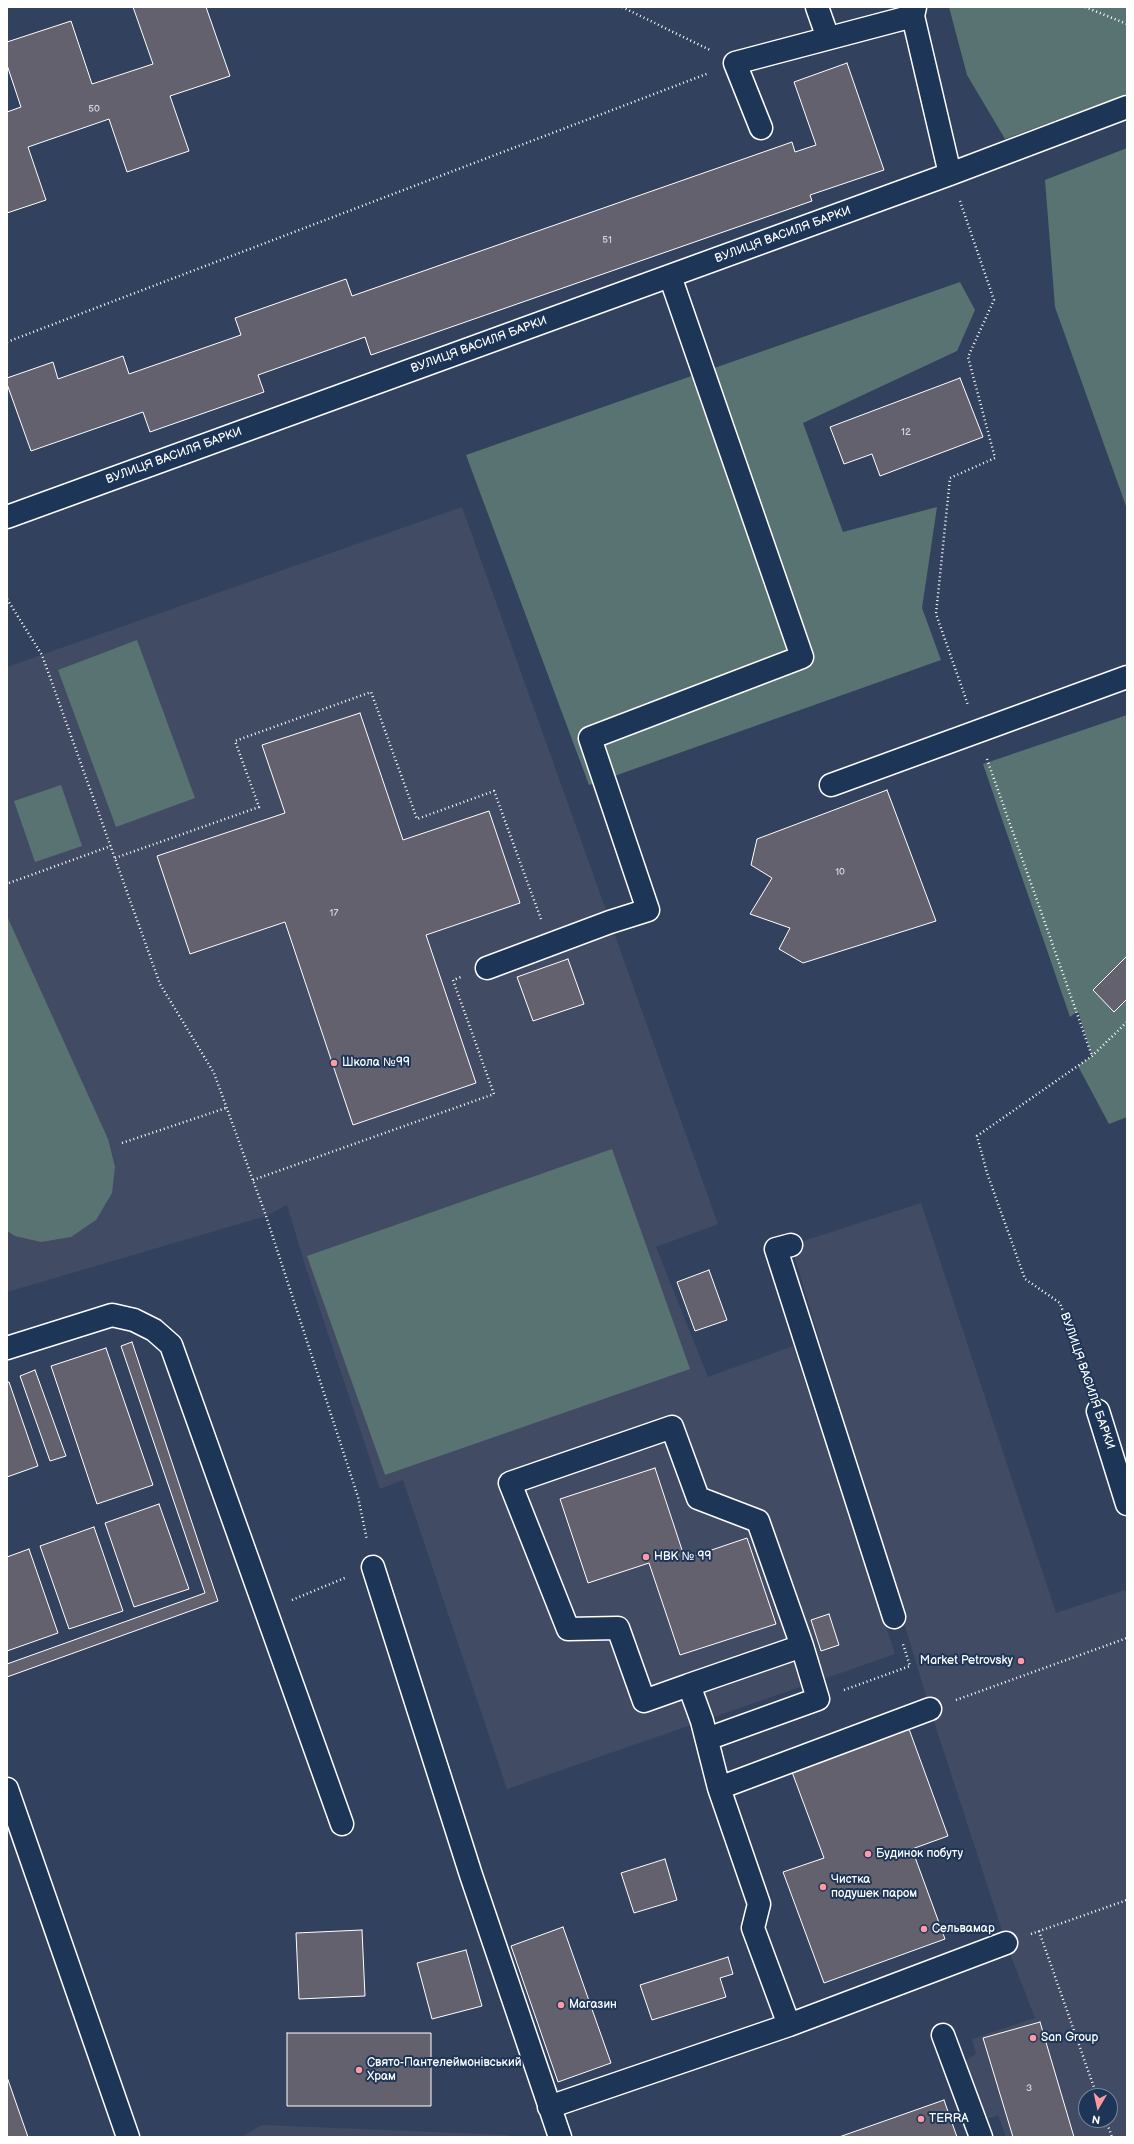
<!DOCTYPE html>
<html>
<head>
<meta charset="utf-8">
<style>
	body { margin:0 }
	#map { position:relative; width:1134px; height:2144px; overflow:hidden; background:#32425e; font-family:"Balsamiq Sans",sans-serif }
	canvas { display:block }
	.frame { position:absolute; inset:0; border:8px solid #fff; pointer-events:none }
	.north { position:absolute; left:1078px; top:2088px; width:40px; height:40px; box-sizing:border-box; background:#1d3557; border:1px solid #77869a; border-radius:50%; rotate:189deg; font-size:11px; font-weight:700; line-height:16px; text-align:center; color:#fff }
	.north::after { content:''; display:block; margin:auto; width:14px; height:18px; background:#ff9aa2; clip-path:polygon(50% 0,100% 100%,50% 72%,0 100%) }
</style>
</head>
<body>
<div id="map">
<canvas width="1134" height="2144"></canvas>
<div class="frame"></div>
<div class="north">N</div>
</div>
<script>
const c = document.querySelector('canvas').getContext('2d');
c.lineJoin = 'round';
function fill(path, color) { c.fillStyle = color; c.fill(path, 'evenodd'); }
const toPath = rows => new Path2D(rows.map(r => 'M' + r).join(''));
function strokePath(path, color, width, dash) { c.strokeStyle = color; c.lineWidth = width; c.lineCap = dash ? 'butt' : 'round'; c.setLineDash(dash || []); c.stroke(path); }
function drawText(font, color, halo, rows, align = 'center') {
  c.font = font + ' "Balsamiq Sans",sans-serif'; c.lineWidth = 4; c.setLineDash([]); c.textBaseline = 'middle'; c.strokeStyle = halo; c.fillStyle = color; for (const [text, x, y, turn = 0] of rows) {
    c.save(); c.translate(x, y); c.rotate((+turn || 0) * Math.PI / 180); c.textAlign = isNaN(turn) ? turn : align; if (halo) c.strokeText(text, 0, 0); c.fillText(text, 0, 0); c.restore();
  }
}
fill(toPath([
	[462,507,718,1224,656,1247,708,1377,793,1346,895,1654,507,1789,403,1480,380,1489,305,1265,287,1205,266,1216,7,1292,7,667],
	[921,1203,1056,1613,1125,1590,1127,1597,1127,2137,1006,2137,998,2115,981,2122,961,2064,976,2054,972,2039,1035,2018,1006,1943,930,1709,791,1245],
	[1086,2096,1110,2096,1110,2120,1086,2120],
	[262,2125,508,2135,509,2137,241,2137]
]), '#414b63');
fill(toPath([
	[949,7,1127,7,1127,94,1005,139,967,75],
	[1127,148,1127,509,1055,307,1045,180],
	[960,282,975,310,957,351,803,423,843,532,937,507,922,608,941,660,589,785,466,455],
	[137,640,195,798,116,827,58,670],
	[1127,715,1127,1117,1109,1124,1078,1066,1092,1056,1078,1011,1070,1017,983,764],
	[61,785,82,846,35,862,14,801],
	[7,916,108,1139,115,1167,112,1193,96,1220,71,1237,41,1242,15,1236,7,1231],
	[612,1149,690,1369,385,1475,307,1256]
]), '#587371');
const building = toPath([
	[133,7,206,7,230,76,170,96,189,151,127,172,109,119,28,147,46,200,7,213,7,112,21,107,7,65,7,42,71,21,92,84,153,64,133,7],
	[847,63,884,170,810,195,812,201,371,355,365,337,258,375,264,392,150,432,143,412,31,451,7,384,7,378,53,362,58,379,123,356,129,374,241,335,235,318,346,279,352,296,792,142,795,152,816,145,794,82,847,63],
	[960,378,983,437,880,476,872,454,844,464,830,427,960,378],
	[360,713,403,840,489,811,520,903,426,935,476,1083,353,1125,285,922,190,954,157,856,285,813,262,745,360,713],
	[887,790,936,921,803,963,779,949,790,928,750,914,772,878,751,865,757,839,887,790],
	[1127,956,1127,999,1114,1012,1093,990,1127,956],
	[568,959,584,1004,533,1021,517,977,568,959],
	[709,1270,727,1320,695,1331,677,1282,709,1270],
	[132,1342,218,1601,7,1677,7,1664,205,1593,121,1346,132,1342],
	[106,1348,153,1485,97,1504,51,1366,106,1348],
	[35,1370,66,1456,50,1461,20,1376,35,1370],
	[7,1382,9,1382,38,1466,7,1477,7,1382],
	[655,1468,685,1559,747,1538,776,1624,680,1655,649,1563,588,1583,560,1499,655,1468],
	[159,1504,189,1589,134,1607,105,1523,159,1504],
	[94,1527,123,1611,69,1629,40,1546,94,1527],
	[29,1549,58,1633,7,1651,7,1557,29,1549],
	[829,1614,839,1645,821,1651,811,1620,829,1614],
	[909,1729,948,1836,912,1849,945,1939,824,1983,783,1872,824,1858,792,1772,909,1729],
	[665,1859,677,1900,634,1913,621,1873,665,1859],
	[563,1927,611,2063,558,2082,511,1946,563,1927],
	[362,1930,365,1996,299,1999,296,1933,362,1930],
	[466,1950,482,2006,432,2019,417,1963,466,1950],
	[728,1957,733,1974,720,1978,726,1997,652,2020,640,1985,728,1957],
	[1040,2022,1074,2137,1013,2137,983,2038,1040,2022],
	[287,2033,431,2033,431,2106,287,2106,287,2033],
	[7,2077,28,2137,7,2137,7,2077],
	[944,2100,957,2137,839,2137,944,2100]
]);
fill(building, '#64616f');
strokePath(building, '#fff', 1);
const minor = toPath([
	[817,7,828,38],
	[915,7,913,16,950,174],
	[761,128,735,63,913,16],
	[7,517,950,174,1127,107],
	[831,785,1127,677],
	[487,968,610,922,648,910,590,738,802,657,670,276],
	[791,1245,776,1249,894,1617],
	[7,1348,112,1315,134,1320,154,1330,171,1345,342,1824],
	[1098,1411,1127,1504],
	[373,1567,471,1875,560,2137],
	[689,1685,644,1701,618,1628,568,1629,510,1483,672,1427,698,1498,758,1521,802,1646,689,1685,702,1721,719,1788,759,1904,753,1928,789,2025],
	[707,1739,818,1699,802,1646],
	[719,1788,930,1709],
	[7,1789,128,2137],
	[943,2035,981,2137],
	[549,2107,789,2025,1006,1943]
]);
strokePath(minor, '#fff', 25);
strokePath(toPath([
	[622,7,710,50],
	[1085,7,1127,24],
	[960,201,994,300,968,357,995,458,950,478,936,614,968,705],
	[7,342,709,73],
	[7,599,42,655,160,984,214,1073,266,1216,358,1497,367,1540],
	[987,759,1092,1056],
	[115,858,259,807,235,741,371,692,417,819,494,791,541,919],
	[9,883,111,846],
	[122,1143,226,1108],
	[253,1180,494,1094,453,980,461,977],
	[1089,1385,1060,1303,1025,1279,987,1173,977,1136,1092,1056,1127,1022],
	[292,1600,347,1577],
	[844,1690,910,1666,903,1644],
	[956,1700,1127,1638],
	[1039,1931,1097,2096],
	[1031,1934,1127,1900],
	[1106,2120,1112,2137]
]), '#fff', 2.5, [1, 3]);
strokePath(minor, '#1d3557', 22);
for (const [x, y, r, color] of [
	[334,1063,4,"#ff9aa2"],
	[646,1557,4,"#ff9aa2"],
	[1021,1661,4,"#ff9aa2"],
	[868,1854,4,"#ff9aa2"],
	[823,1887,4,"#ff9aa2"],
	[924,1929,4,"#ff9aa2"],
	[561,2005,4,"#ff9aa2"],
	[1033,2038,4,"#ff9aa2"],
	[359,2070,4,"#ff9aa2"],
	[921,2119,4,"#ff9aa2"]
]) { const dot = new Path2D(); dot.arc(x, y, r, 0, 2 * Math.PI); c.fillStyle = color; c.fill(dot); strokePath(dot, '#1d3557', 1.5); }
drawText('10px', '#d8d8db', null, [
	["50",94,109],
	["51",607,240],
	["12",906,432],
	["10",840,872],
	["17",334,913],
	["3",1029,2088]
]);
drawText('12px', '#fff', '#1d3557', [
	["ВУЛИЦЯ ВАСИЛЯ БАРКИ",783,235,-20],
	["ВУЛИЦЯ ВАСИЛЯ БАРКИ",479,345,-20],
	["ВУЛИЦЯ ВАСИЛЯ БАРКИ",174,456,-20],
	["ВУЛИЦЯ ВАСИЛЯ БАРКИ",1087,1381,71]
]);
drawText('12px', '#fff', '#1d3557', [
	["Школа №99",342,1063],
	["НВК № 99",654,1557],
	["Market Petrovsky",1013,1661,"right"],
	["Будинок побуту",876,1854],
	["Чистка",831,1880],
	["подушек паром",831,1894],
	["Сельвамар",932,1929],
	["Магазин",569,2005],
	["San Group",1041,2038],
	["Свято-Пантелеймонівський",367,2063],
	["Храм",367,2077],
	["TERRA",929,2119]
], 'left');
</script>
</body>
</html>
